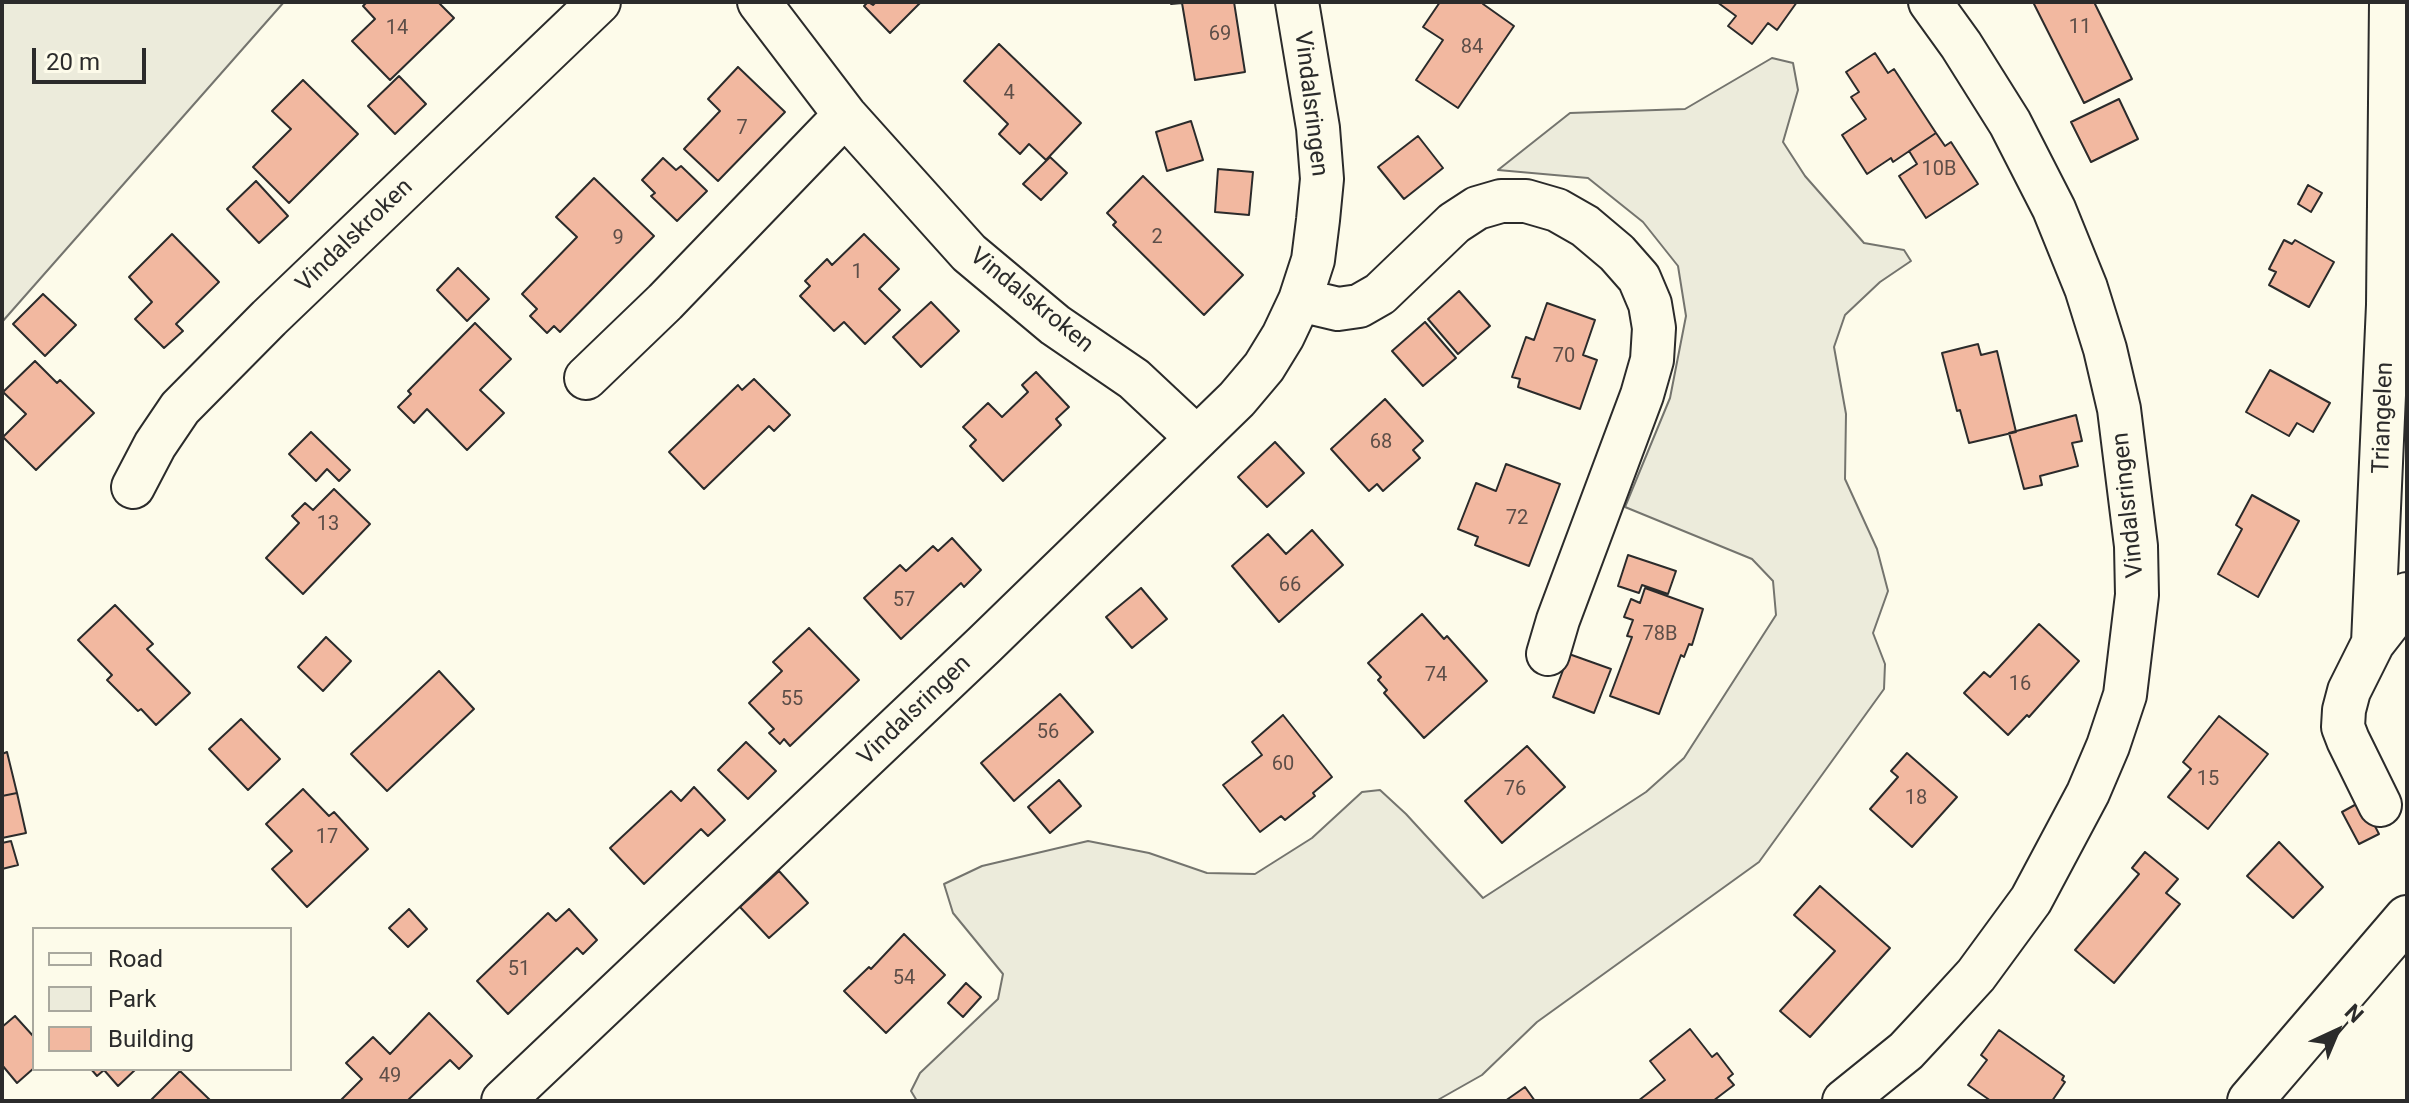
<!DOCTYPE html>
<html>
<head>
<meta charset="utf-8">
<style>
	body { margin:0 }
	#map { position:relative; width:2409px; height:1103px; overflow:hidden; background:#fdfbea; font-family:Roboto,sans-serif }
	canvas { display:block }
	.frame { position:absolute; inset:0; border:4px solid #2b2b2b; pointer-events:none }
	.legend { position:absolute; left:32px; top:927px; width:260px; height:144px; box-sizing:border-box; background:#fdfbea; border:2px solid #a9a89e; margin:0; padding:10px 14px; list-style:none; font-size:24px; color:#2b2b2b }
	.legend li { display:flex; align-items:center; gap:16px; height:40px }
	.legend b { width:40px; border:2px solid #a9a89e }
	.north { position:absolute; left:2297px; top:991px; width:80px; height:80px; -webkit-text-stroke:6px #fdfbea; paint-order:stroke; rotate:44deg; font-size:22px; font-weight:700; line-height:32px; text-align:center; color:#2b2b2b }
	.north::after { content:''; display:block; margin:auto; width:28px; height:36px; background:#2b2b2b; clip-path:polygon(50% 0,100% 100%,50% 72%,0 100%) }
	.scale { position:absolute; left:32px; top:48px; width:114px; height:36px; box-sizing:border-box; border:4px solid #2b2b2b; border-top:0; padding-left:10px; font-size:24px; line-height:28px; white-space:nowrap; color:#2b2b2b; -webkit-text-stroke:6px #fdfbea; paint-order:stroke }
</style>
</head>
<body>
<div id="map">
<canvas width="2409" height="1103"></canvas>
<div class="frame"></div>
<ul class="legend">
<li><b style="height:10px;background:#fdfbea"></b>Road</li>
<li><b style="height:22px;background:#ecebdb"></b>Park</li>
<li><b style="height:22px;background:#f2b8a0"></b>Building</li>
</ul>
<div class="north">N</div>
<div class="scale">20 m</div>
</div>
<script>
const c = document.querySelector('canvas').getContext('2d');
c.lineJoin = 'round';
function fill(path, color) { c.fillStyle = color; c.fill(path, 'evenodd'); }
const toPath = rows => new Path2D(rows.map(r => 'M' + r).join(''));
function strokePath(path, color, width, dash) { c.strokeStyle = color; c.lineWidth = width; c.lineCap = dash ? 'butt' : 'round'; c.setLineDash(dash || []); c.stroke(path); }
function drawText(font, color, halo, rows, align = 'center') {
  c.font = font + ' Roboto,sans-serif'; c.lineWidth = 6; c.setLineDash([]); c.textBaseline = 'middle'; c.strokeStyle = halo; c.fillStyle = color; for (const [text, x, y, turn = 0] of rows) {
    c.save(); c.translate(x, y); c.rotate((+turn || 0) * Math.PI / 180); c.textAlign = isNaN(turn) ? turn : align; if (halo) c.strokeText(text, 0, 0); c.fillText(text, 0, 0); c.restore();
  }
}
const green = toPath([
	[2,2,284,2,2,322,2,2],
	[1772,58,1793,63,1798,90,1783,142,1805,176,1864,243,1904,250,1911,261,1880,282,1845,315,1834,347,1846,414,1845,479,1877,549,1888,591,1873,633,1885,664,1884,689,1759,862,1537,1022,1482,1075,1436,1101,917,1101,911,1091,920,1073,998,999,1003,974,953,913,944,884,982,866,1088,841,1149,853,1207,873,1255,874,1312,838,1362,792,1380,790,1406,814,1483,898,1646,792,1684,758,1776,615,1773,581,1752,559,1625,507,1670,398,1686,316,1678,266,1643,222,1588,178,1498,170,1570,113,1685,109,1772,58]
]);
fill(green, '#ecebdb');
strokePath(green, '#74746e', 2);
const building = toPath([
	[367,2,438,2,454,18,390,80,352,41,375,19,363,6,367,2],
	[868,2,873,5,876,2,921,2,890,33,864,6,868,2],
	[1171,2,1234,2,1245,72,1195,80,1182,3,1171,4,1171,2],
	[1440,2,1485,2,1483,4,1514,26,1458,108,1416,80,1443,40,1423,27,1440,2],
	[1717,2,1797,2,1777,30,1768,23,1752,44,1728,26,1736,16,1717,2],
	[2033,2,2094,2,2132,79,2084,103,2033,2],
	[999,44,1081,123,1046,160,1029,144,1020,154,999,134,1008,124,964,81,999,44],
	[1875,53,1888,73,1894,69,1936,133,1893,162,1891,158,1867,174,1842,135,1866,119,1851,97,1859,92,1846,72,1875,53],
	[738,67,785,112,718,181,684,149,720,111,708,99,738,67],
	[399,76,426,104,395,134,368,106,399,76],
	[303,80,358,134,289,203,253,167,291,129,272,111,303,80],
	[2119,99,2138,139,2091,162,2071,122,2119,99],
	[1191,121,1203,160,1167,171,1156,132,1191,121],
	[1936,133,1945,146,1951,142,1978,184,1926,218,1899,176,1917,164,1909,151,1936,133],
	[1418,136,1443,168,1404,199,1378,167,1418,136],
	[1050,157,1067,173,1041,200,1023,184,1050,157],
	[663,158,676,170,681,166,707,191,677,221,651,196,655,193,642,180,663,158],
	[1218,169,1253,172,1249,215,1215,212,1218,169],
	[1143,176,1243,275,1204,315,1113,225,1116,222,1107,213,1143,176],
	[594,178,654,236,560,332,554,326,547,333,530,316,537,309,522,294,577,237,556,217,594,178],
	[256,181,288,216,259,243,227,209,256,181],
	[2308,185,2322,193,2311,212,2298,204,2308,185],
	[172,234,219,282,176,324,183,331,164,348,135,319,152,302,129,277,172,234],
	[864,234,899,269,879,289,900,310,865,344,844,322,834,331,800,296,810,286,805,281,827,259,832,265,864,234],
	[2284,240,2292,244,2295,240,2334,262,2309,307,2269,285,2276,272,2269,269,2284,240],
	[458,268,489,299,467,321,437,290,458,268],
	[1459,291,1490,326,1458,354,1428,319,1459,291],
	[43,294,76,325,45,356,13,324,43,294],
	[931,302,959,331,921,367,893,337,931,302],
	[1547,303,1595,320,1583,355,1597,360,1580,409,1518,387,1520,379,1512,377,1526,337,1534,340,1547,303],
	[1425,322,1456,358,1423,386,1392,351,1425,322],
	[475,323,511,359,480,390,504,413,467,450,427,409,414,423,398,407,411,394,408,391,475,323],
	[1978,344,1981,355,1997,351,2016,432,1969,443,1960,410,1957,411,1942,353,1978,344],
	[35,361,57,383,60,380,94,413,36,470,3,437,26,414,3,392,35,361],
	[2270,370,2330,403,2313,432,2297,423,2289,436,2246,412,2270,370],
	[1036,372,1069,407,1056,419,1061,425,1003,481,970,446,976,440,963,427,988,403,1002,417,1028,392,1022,385,1036,372],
	[754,379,790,415,774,431,769,426,704,489,669,452,738,385,742,390,754,379],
	[1385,399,1423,441,1413,450,1420,458,1383,491,1377,484,1369,491,1331,449,1385,399],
	[2076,415,2082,441,2072,443,2078,466,2040,476,2042,485,2024,489,2009,433,2076,415],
	[311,432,350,470,339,481,327,469,316,481,289,454,311,432],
	[1275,442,1304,473,1267,507,1238,477,1275,442],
	[1506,464,1560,484,1529,566,1475,545,1478,537,1458,529,1476,483,1496,491,1506,464],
	[334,489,370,524,303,594,266,558,299,523,292,516,305,503,313,510,334,489],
	[2252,495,2299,521,2258,597,2218,574,2242,529,2236,525,2252,495],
	[1312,530,1343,565,1279,622,1232,566,1268,534,1286,554,1312,530],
	[952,538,981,570,964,587,961,583,901,639,864,598,900,565,906,571,933,546,938,551,952,538],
	[1628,555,1676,571,1668,594,1642,585,1639,593,1618,586,1628,555],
	[1141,588,1167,619,1132,648,1106,617,1141,588],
	[1645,588,1703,609,1692,645,1689,644,1684,657,1681,655,1659,714,1610,696,1632,637,1627,636,1633,620,1624,617,1631,599,1640,603,1645,588],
	[115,605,153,644,147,649,190,693,156,725,141,709,138,711,107,680,112,675,78,640,115,605],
	[1422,614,1444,639,1447,636,1487,681,1424,738,1384,693,1387,690,1378,680,1381,677,1368,663,1422,614],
	[2039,624,2079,661,2029,717,2027,715,2008,735,1964,693,1984,672,1990,677,2039,624],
	[809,628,859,680,790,746,784,739,780,744,769,733,774,729,749,703,782,671,773,662,809,628],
	[326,637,351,661,323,691,298,667,326,637],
	[1569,654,1611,669,1594,713,1553,697,1569,654],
	[439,671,474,709,387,791,351,754,439,671],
	[1060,694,1093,732,1014,801,981,763,1060,694],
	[1283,715,1332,777,1313,793,1315,796,1285,820,1281,816,1260,832,1223,785,1262,755,1252,742,1283,715],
	[2219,716,2268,754,2208,829,2168,797,2191,769,2183,762,2219,716],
	[241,719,280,759,248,790,209,749,241,719],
	[746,742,776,771,748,799,718,770,746,742],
	[1527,746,1565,787,1502,843,1465,801,1527,746],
	[7,752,17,793,2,796,2,754,7,752],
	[1907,753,1957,797,1912,847,1870,809,1898,777,1891,771,1907,753],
	[1059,780,1081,806,1050,833,1028,807,1059,780],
	[694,787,725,820,708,836,701,829,644,884,610,848,671,791,681,801,694,787],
	[303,789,329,816,334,812,368,849,307,907,272,869,292,851,266,824,303,789],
	[17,793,26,833,2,838,2,796,17,793],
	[2362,801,2379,834,2359,844,2342,812,2362,801],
	[11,841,18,865,2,869,2,843,11,841],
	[2279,842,2323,887,2293,918,2247,876,2279,842],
	[2145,852,2178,879,2166,893,2180,904,2114,983,2075,950,2139,874,2132,868,2145,852],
	[779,871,808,903,769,938,740,907,779,871],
	[1820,886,1890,948,1810,1037,1780,1011,1835,951,1794,915,1820,886],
	[409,909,427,929,408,947,389,928,409,909],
	[569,909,597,940,583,954,577,948,508,1014,477,981,548,913,556,921,569,909],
	[904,934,945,975,886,1033,844,991,869,967,871,969,904,934],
	[966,983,981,997,963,1017,948,1003,966,983],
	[429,1013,472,1056,459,1069,450,1060,407,1101,340,1101,362,1079,346,1063,373,1037,390,1054,429,1013],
	[15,1016,34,1037,34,1068,17,1083,2,1065,2,1027,15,1016],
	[1690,1029,1712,1057,1717,1053,1733,1074,1728,1078,1734,1085,1713,1101,1638,1101,1665,1080,1650,1061,1690,1029],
	[1999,1030,2064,1076,2062,1080,2065,1082,2052,1101,1991,1101,1968,1085,1987,1060,1981,1055,1999,1030],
	[91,1069,136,1069,118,1086,104,1070,97,1076,91,1069],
	[180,1071,211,1101,150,1101,180,1071],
	[1525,1087,1535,1101,1505,1101,1525,1087]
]);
fill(building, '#f2b8a0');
strokePath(building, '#2b2b2b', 2);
const minor = toPath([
	[759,2,845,115,969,253,1055,325,1134,379,1197,438],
	[1300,300,1338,309,1359,306,1380,294,1454,223,1477,208,1501,201,1526,201,1557,210,1585,226,1617,253,1639,278,1650,304,1654,328,1652,360,1642,395,1558,620,1548,654],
	[586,378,665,302,845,115],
	[133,487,155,445,180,408,269,318,599,2],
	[2373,643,2388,305,2391,2],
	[2380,805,2348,740,2343,727,2344,710,2349,691,2373,643,2391,620,2407,594],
	[503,1101,984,645,1237,399,1264,367,1283,336,1300,300,1313,260,1318,220,1322,179,1318,128,1297,2],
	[1844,1101,1906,1051,1933,1022,1976,975,2031,900,2088,793,2108,746,2125,695,2137,595,2136,546,2119,409,2105,349,2086,288,2054,209,2010,123,1961,45,1930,2]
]);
const highway = toPath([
	[2250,1101,2407,918]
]);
strokePath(minor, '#2b2b2b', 46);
strokePath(highway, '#2b2b2b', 48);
strokePath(minor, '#fdfbea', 42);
strokePath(highway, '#fdfbea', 44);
drawText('20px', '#5d4e48', null, [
	["11",2080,28],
	["14",397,29],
	["69",1220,35],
	["84",1472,48],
	["4",1009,94],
	["7",742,129],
	["10B",1939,170],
	["2",1157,238],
	["9",618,239],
	["1",857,273],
	["70",1564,357],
	["68",1381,443],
	["72",1517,519],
	["13",328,525],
	["66",1290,586],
	["57",904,601],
	["78B",1660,635],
	["74",1436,676],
	["16",2020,685],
	["55",792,700],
	["56",1048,733],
	["60",1283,765],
	["15",2208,780],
	["76",1515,790],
	["18",1916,799],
	["17",327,838],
	["51",519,970],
	["54",904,979],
	["49",390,1077]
]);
drawText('24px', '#2b2b2b', '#fdfbea', [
	["Vindalsringen",1310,104,83],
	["Vindalskroken",355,236,-44],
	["Vindalskroken",1031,301,39],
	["Triangelen",2384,418,-88],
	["Vindalsringen",2129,505,-96],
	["Vindalsringen",915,711,-44]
]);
</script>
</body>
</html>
